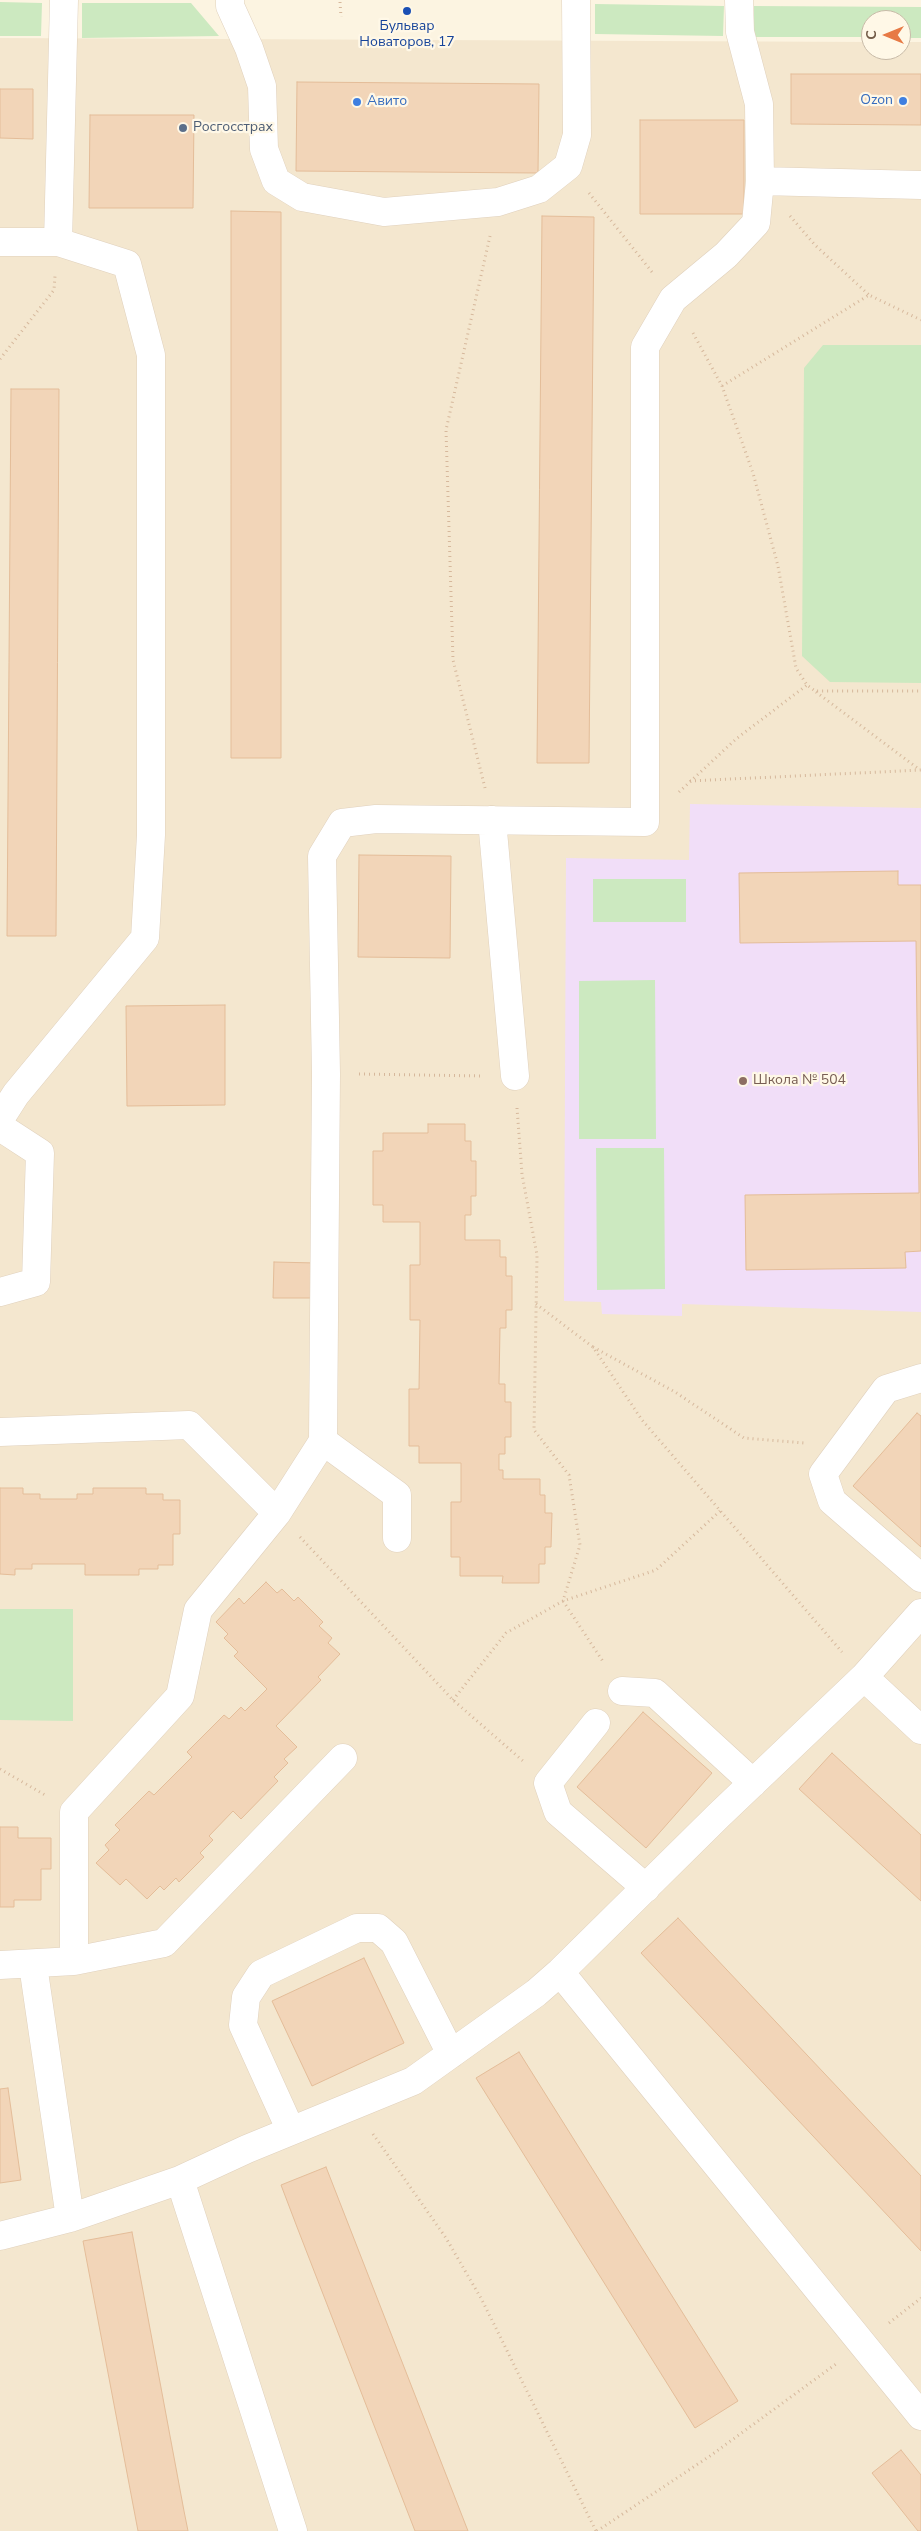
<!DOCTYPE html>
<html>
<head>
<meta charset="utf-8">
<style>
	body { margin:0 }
	#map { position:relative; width:921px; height:2531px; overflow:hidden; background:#fcf4e1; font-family:"Nunito Sans",sans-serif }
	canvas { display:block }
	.north { position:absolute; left:861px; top:10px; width:50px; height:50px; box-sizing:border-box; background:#fff8e7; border:1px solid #c7baa7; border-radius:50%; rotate:270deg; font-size:14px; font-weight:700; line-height:20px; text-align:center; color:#735c48 }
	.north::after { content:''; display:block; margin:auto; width:18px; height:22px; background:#e77a45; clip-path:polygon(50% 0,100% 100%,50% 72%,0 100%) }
</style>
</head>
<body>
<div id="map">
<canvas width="921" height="2531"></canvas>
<div class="north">С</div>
</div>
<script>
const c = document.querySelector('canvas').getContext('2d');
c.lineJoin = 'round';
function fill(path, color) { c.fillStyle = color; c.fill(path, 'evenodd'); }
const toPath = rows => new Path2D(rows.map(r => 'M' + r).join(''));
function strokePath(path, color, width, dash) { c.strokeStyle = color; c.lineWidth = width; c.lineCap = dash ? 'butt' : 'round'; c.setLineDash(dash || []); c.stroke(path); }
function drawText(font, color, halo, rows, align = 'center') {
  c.font = font + ' "Nunito Sans",sans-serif'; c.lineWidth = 4.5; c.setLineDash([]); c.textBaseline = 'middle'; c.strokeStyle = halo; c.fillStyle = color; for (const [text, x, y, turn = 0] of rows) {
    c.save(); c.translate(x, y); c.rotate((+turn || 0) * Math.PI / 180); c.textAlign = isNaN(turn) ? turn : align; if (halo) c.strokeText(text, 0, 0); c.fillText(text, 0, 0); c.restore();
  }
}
fill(toPath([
	[0,38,871,42,871,50,901,50,901,42,921,42,921,2531,0,2531]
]), '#f4e7cf');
fill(toPath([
	[690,804,921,808,921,1312,682,1304,682,1316,602,1314,601,1302,564,1301,566,858,689,860]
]), '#f1def8');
fill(toPath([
	[0,2,42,3,41,36,0,36],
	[82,3,191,3,219,36,82,38],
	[595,4,724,6,723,36,595,34],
	[754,6,921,7,921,38,901,38,901,20,871,20,871,37,754,37],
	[823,345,921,345,921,683,830,682,802,656,804,368],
	[593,879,686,879,686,922,593,922],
	[655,980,656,1139,579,1139,579,981],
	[596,1148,664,1148,665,1289,597,1290],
	[0,1609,73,1609,73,1721,0,1720]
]), '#cce9c0');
const building = toPath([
	[791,74,921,74,921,125,791,124,791,74],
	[297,82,539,84,538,173,296,171,297,82],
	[0,89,33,89,33,139,0,138,0,89],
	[90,115,194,115,193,208,89,208,90,115],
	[640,120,744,120,744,214,640,214,640,120],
	[231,211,281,212,281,758,231,758,231,211],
	[542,216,594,217,589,763,537,763,542,216],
	[11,389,59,389,56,936,7,936,11,389],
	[359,855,451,856,450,958,358,957,359,855],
	[898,871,898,885,921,885,921,1251,905,1252,906,1268,746,1270,745,1195,919,1193,916,941,740,943,739,873,898,871],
	[225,1005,225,1105,127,1106,126,1006,225,1005],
	[428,1124,465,1124,465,1141,471,1141,471,1161,476,1161,476,1196,471,1196,471,1215,465,1215,465,1240,500,1240,500,1257,506,1257,506,1276,512,1276,512,1310,506,1310,506,1328,500,1328,499,1384,505,1384,505,1402,511,1402,511,1437,505,1437,505,1454,499,1454,499,1470,503,1470,503,1479,540,1479,540,1495,545,1495,545,1513,552,1513,551,1547,545,1547,545,1564,539,1564,539,1583,502,1583,503,1576,460,1576,460,1557,451,1557,451,1502,461,1502,461,1463,419,1463,419,1446,409,1446,409,1389,419,1389,420,1320,410,1320,410,1265,420,1265,420,1222,383,1222,383,1205,373,1205,373,1151,383,1151,383,1133,428,1133,428,1124],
	[274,1262,316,1263,314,1298,273,1298,274,1262],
	[917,1413,921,1416,921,1547,853,1486,917,1413],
	[0,1488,23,1488,23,1494,40,1494,40,1499,77,1499,77,1494,93,1494,93,1488,146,1488,146,1494,163,1494,163,1500,180,1500,180,1534,173,1534,173,1565,158,1565,158,1569,139,1569,139,1575,85,1575,85,1564,32,1564,32,1569,15,1569,15,1575,0,1574,0,1488],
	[266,1582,277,1593,282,1589,294,1601,298,1597,323,1622,319,1626,332,1638,328,1643,340,1654,318,1677,321,1680,276,1726,297,1747,284,1759,288,1763,274,1777,278,1781,241,1819,233,1811,209,1836,213,1840,200,1853,204,1857,179,1882,176,1878,164,1890,160,1886,147,1899,126,1879,120,1885,96,1863,109,1850,105,1845,120,1830,115,1825,149,1791,154,1795,192,1757,187,1752,224,1715,229,1719,241,1707,245,1711,267,1689,234,1656,238,1652,224,1638,228,1634,216,1622,239,1598,244,1604,266,1582],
	[643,1712,712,1773,646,1848,577,1787,643,1712],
	[832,1753,921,1835,921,1901,799,1789,832,1753],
	[0,1827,18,1827,18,1838,51,1838,51,1869,41,1869,41,1900,14,1900,14,1907,0,1907,0,1827],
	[678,1918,921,2176,921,2251,641,1953,678,1918],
	[364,1958,404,2043,312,2086,272,2001,364,1958],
	[519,2052,738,2401,695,2428,476,2078,519,2052],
	[8,2088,21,2180,0,2183,0,2089,8,2088],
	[326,2167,468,2531,415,2531,297,2227,281,2185,326,2167],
	[132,2232,184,2511,188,2531,138,2531,83,2241,132,2232],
	[901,2450,921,2475,921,2531,918,2531,872,2473,901,2450]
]);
fill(building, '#f2d5b8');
strokePath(building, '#e4bd99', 1);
const minor = toPath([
	[230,0,230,6,249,48,262,86,264,149,276,181,302,197,384,212,498,202,539,189,568,166,577,135,576,0],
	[739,0,740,32,759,104,760,181],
	[0,242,58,242,127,264,151,355,151,835,145,938,16,1094,0,1119],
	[58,242,64,0],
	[492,820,515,1076],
	[0,1127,40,1153,36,1282,0,1292],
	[921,1378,886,1389,823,1474,832,1501,921,1578],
	[0,1432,189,1425,277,1513],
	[323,1441,397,1495,397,1538],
	[864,1677,921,1613],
	[622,1691,655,1693,753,1783],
	[596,1723,548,1783,558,1812,646,1888],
	[74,1961,74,1812,180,1696,198,1610,277,1513,323,1441,326,1074,322,856,342,823,376,819,645,822,645,347,673,299,726,255,756,223,760,181,921,185],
	[0,1965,74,1961,164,1943,343,1758],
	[33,1965,70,2218],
	[560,1972,921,2416],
	[291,2131,243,2025,246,1997,261,1974,357,1928,378,1928,394,1942,451,2054],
	[180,2180,293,2531],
	[0,2236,70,2218,180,2180,247,2149,413,2081,536,1993,560,1972,718,1816,864,1677,921,1730]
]);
strokePath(minor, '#e0d1bd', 29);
strokePath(toPath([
	[340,2,341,17],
	[589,193,652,272],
	[790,216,815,245,869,295],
	[693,333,722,386,753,473,778,566,796,668,807,685,815,691,921,691],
	[0,359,54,290,55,276],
	[722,386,869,295,921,320],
	[816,692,920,770],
	[690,781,921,770],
	[485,788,453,660,446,430,490,236],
	[679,792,736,739,807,685],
	[359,1074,483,1076],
	[517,1108,522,1174,537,1255,534,1430,569,1475,580,1545,563,1601,604,1663],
	[536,1304,593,1347,642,1420,842,1652],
	[593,1347,675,1392,744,1438,804,1443],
	[300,1537,453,1700,523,1761],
	[453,1700,506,1633,563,1601,656,1570,720,1511],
	[0,1769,45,1795],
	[373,2134,446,2238,482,2300,596,2531],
	[889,2323,921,2298],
	[597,2531,710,2456,836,2364]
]), '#d6b89c', 3, [1, 4]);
strokePath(minor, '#fff', 28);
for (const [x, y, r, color] of [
	[407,11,5,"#1a4fb4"],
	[903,101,5,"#3f7fe0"],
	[357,102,5,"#3f7fe0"],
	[183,128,5,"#5c6f8a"],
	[743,1081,5,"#8d6e63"]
]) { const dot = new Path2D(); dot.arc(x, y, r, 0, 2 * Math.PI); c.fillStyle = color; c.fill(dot); strokePath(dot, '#fff8e7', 2); }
drawText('14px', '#164399', '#fff8e7', [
	["Бульвар",407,27],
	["Новаторов, 17",407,43]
]);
drawText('14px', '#366cbe', '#fff8e7', [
	["Ozon",893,101],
	["Авито",367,102,"left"]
], 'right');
drawText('14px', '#4e5e75', '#fff8e7', [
	["Росгосстрах",193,128]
], 'left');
drawText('14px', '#785e54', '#fff8e7', [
	["Школа № 504",753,1081]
], 'left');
</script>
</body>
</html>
